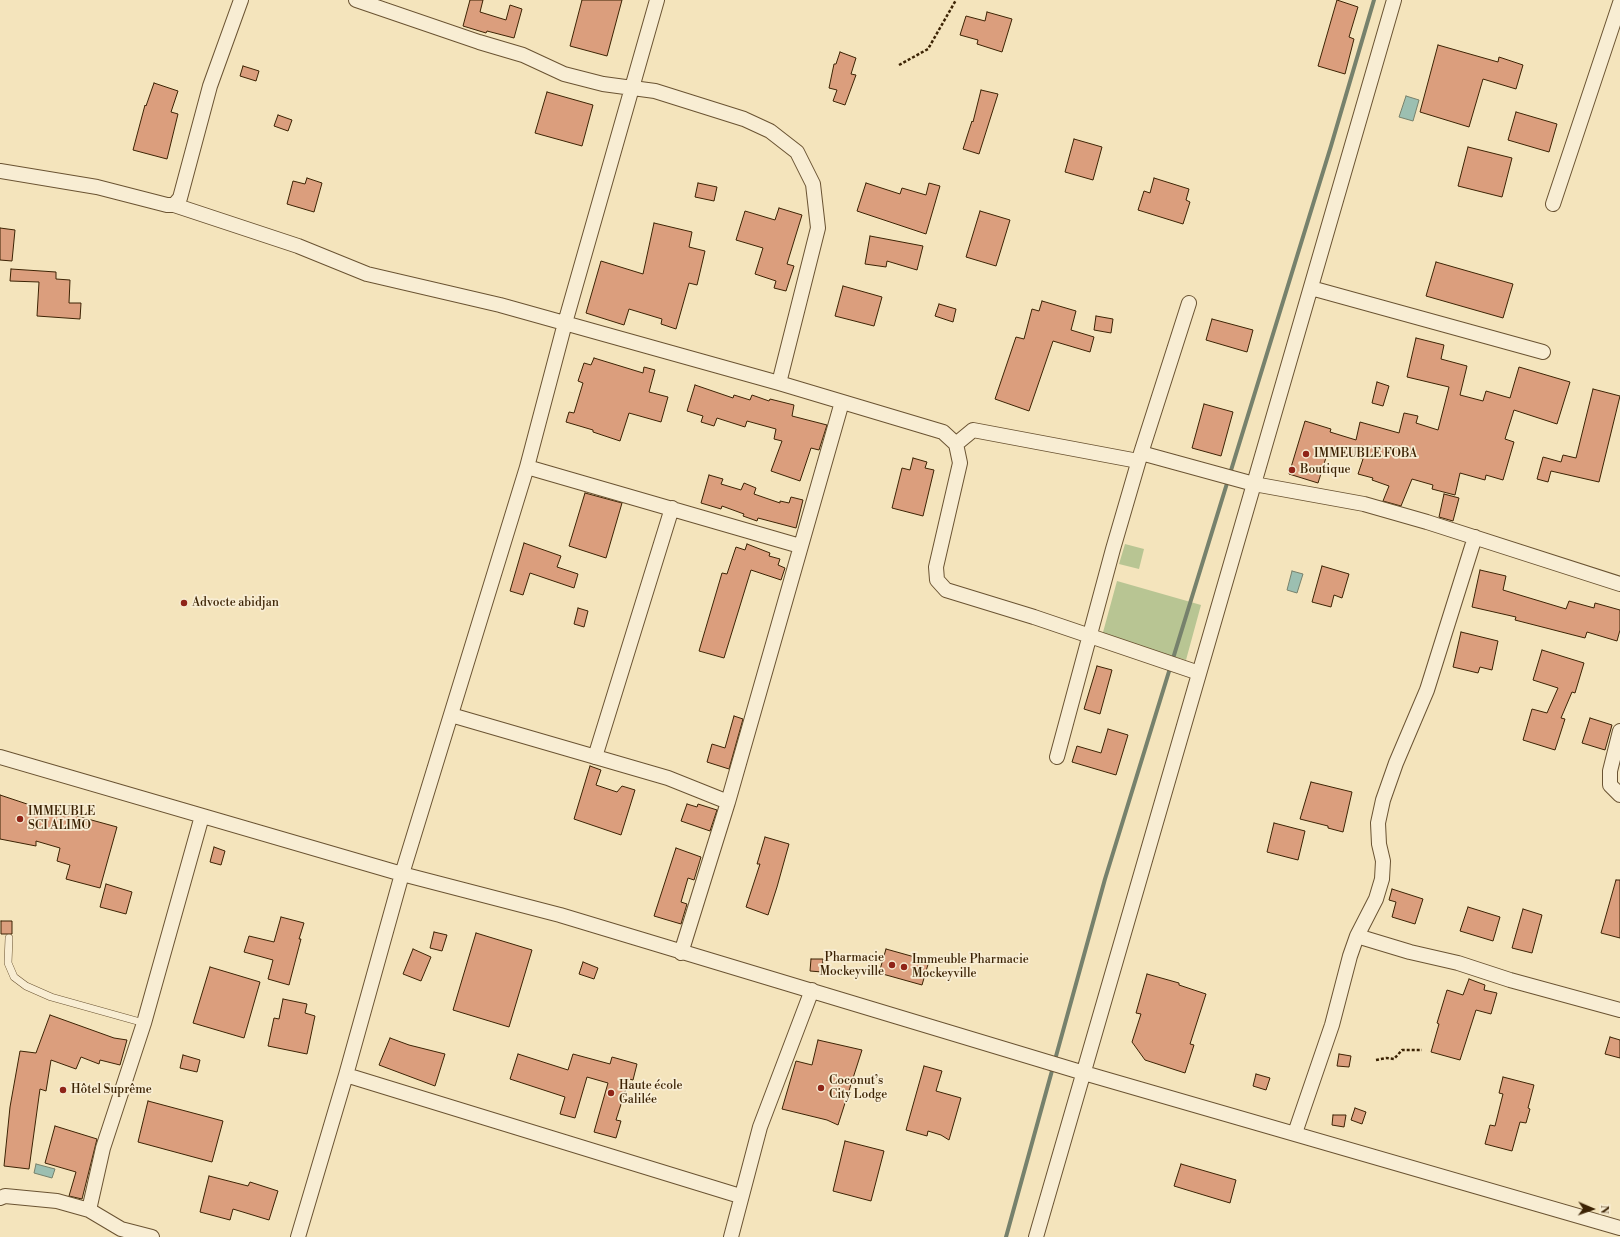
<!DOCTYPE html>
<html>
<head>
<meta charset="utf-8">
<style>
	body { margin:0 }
	#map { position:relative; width:1620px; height:1237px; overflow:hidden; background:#f4e4bc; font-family:"Libre Bodoni",serif }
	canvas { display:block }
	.north { position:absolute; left:1572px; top:1189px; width:40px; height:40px; -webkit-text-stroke:3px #f8edd3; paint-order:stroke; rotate:92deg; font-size:11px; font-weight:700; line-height:16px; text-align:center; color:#3c2304 }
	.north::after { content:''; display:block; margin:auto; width:14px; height:18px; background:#3c2304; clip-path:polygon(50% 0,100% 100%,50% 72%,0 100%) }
</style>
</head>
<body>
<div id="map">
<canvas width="1620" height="1237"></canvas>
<div class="north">N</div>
</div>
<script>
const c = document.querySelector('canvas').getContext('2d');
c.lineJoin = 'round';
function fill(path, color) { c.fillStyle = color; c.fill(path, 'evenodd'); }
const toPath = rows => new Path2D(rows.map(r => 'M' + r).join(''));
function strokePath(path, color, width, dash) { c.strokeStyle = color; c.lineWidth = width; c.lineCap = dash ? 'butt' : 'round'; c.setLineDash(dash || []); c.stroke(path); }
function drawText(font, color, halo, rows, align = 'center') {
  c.font = font + ' "Libre Bodoni",serif'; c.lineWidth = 3.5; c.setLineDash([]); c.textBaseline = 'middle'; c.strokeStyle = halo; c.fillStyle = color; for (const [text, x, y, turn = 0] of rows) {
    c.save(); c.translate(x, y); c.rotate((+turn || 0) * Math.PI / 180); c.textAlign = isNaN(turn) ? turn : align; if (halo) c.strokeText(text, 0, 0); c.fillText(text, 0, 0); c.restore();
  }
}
fill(toPath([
	[1125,544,1144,549,1139,569,1119,564],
	[1117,581,1201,605,1186,660,1102,636]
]), '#b8c593');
const water = toPath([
	[1406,96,1419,100,1413,121,1399,117,1406,96],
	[1292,571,1303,574,1297,593,1287,590,1292,571],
	[36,1164,55,1169,52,1178,34,1173,36,1164]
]);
fill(water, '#9cbfb1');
strokePath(water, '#76816c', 1);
strokePath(toPath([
	[1006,1237,1105,879,1331,146,1374,0]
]), '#76816c', 4);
const building = toPath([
	[470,0,483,0,480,12,506,20,510,5,522,9,514,38,487,31,486,33,463,26,470,0],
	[582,0,622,0,607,56,570,46,582,0],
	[1337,0,1358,7,1349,37,1354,39,1345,74,1318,66,1337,0],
	[987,12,1012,19,1002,52,977,44,978,40,960,35,966,16,985,21,987,12],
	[1438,45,1498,62,1499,57,1523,65,1516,89,1483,79,1469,127,1420,112,1438,45],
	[840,52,856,58,851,74,856,75,845,105,833,101,837,90,829,88,834,64,836,64,840,52],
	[243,66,259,71,256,81,240,76,243,66],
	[154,83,178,91,171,112,178,114,167,159,133,150,145,105,146,106,154,83],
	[981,90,998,94,979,154,963,149,972,121,973,122,981,90],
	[547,92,593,105,582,146,535,133,547,92],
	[1516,112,1557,124,1549,152,1508,140,1516,112],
	[278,115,292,120,288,131,274,126,278,115],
	[1074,139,1102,147,1093,180,1065,172,1074,139],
	[1468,147,1512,158,1502,197,1458,186,1468,147],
	[307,178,322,183,314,212,287,204,293,181,305,184,307,178],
	[1154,178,1189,189,1186,200,1190,202,1183,224,1138,210,1144,191,1150,193,1154,178],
	[698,183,717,187,714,201,695,197,698,183],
	[866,183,900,194,902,188,926,195,929,183,940,186,926,234,857,211,866,183],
	[779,208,802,215,787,264,794,266,786,291,774,288,776,281,755,274,763,248,736,240,745,211,775,220,779,208],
	[980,211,1010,220,996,266,966,257,980,211],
	[654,223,692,232,689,247,705,251,697,285,689,283,676,329,661,324,662,319,629,309,624,325,586,313,601,261,643,274,654,223],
	[0,228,15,230,12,261,0,260,0,228],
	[870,236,923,246,917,270,887,261,886,267,865,264,870,236],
	[1436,262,1513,284,1503,318,1426,296,1436,262],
	[11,269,56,272,56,279,70,280,69,303,81,303,80,319,37,316,39,282,10,281,11,269],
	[843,286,882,297,874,326,835,316,843,286],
	[1042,301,1076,311,1071,330,1094,337,1090,352,1053,341,1029,411,995,399,1016,337,1024,339,1032,309,1039,311,1042,301],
	[939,304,956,309,953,322,935,316,939,304],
	[1096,316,1113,319,1111,333,1094,330,1096,316],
	[1212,319,1253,330,1247,352,1206,340,1212,319],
	[1416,338,1444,345,1441,359,1467,366,1460,395,1483,401,1486,391,1510,398,1519,367,1570,382,1557,424,1514,410,1505,439,1514,442,1503,480,1486,475,1485,480,1460,473,1455,495,1432,489,1433,485,1412,479,1401,506,1383,501,1389,486,1372,480,1373,478,1358,474,1363,459,1329,448,1318,483,1289,474,1305,421,1331,429,1330,432,1356,440,1360,422,1399,433,1404,413,1418,416,1416,423,1438,430,1449,387,1407,377,1416,338],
	[594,358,643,373,644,367,655,370,649,392,668,397,661,422,629,413,620,441,593,432,593,430,566,422,569,412,574,413,583,383,578,381,584,363,591,365,594,358],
	[1377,382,1389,386,1383,406,1372,403,1377,382],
	[695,385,733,398,734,395,750,400,752,395,769,401,770,399,794,405,792,416,827,425,819,450,811,448,800,481,771,471,782,441,774,439,776,429,747,421,745,427,717,418,714,426,701,422,703,416,687,411,695,385],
	[1593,389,1620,396,1599,482,1551,471,1548,482,1537,479,1543,457,1561,462,1563,455,1576,458,1593,389],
	[1204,404,1233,412,1221,456,1192,448,1204,404],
	[913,458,927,462,925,468,934,470,923,516,892,508,902,468,910,470,913,458],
	[709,475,723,479,721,484,741,490,744,483,756,488,754,494,780,503,780,501,789,503,791,497,803,500,796,528,758,518,757,521,743,516,744,514,722,506,721,509,701,503,709,475],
	[585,493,622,503,606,558,569,546,585,493],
	[1444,494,1459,498,1453,521,1439,517,1444,494],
	[524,543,561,556,557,567,578,574,574,588,530,573,523,595,510,591,524,543],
	[747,544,770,553,769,556,780,559,778,565,785,568,781,580,751,570,724,658,699,651,722,573,727,574,736,547,745,550,747,544],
	[1322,566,1349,574,1342,598,1334,595,1331,607,1312,602,1322,566],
	[1480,570,1506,576,1503,590,1566,609,1569,601,1594,608,1595,603,1620,610,1620,630,1617,641,1587,632,1585,638,1515,620,1516,617,1472,607,1480,570],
	[578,608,588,611,584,627,574,624,578,608],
	[1461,632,1498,641,1492,670,1480,667,1478,673,1453,667,1461,632],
	[1542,650,1584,663,1575,693,1572,692,1561,718,1565,719,1555,750,1523,740,1532,709,1547,713,1558,688,1533,680,1542,650],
	[1097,666,1112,670,1100,714,1084,709,1097,666],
	[734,716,743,719,729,769,707,762,712,744,725,748,734,716],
	[1590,718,1612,725,1605,750,1582,743,1590,718],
	[1108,729,1128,735,1116,775,1072,762,1077,746,1101,753,1108,729],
	[590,766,601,770,596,785,617,792,622,786,635,790,621,835,574,819,590,766],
	[1311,782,1352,792,1343,832,1328,828,1328,826,1300,819,1311,782],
	[0,795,54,813,55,810,117,827,100,888,66,879,70,865,57,861,60,848,36,841,36,846,0,839,0,795],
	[687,804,697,807,698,804,717,810,710,831,681,821,687,804],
	[1274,823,1305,831,1298,860,1267,852,1274,823],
	[765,837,789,844,777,887,768,915,746,907,760,864,757,864,765,837],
	[214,847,225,851,221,865,210,862,214,847],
	[676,848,701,857,694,880,688,878,681,902,687,904,681,924,654,916,676,848],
	[1616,880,1620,880,1620,938,1601,933,1616,880],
	[106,884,132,892,126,914,100,907,106,884],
	[1392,889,1423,899,1415,924,1392,917,1396,902,1389,900,1392,889],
	[1468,907,1500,917,1493,941,1460,931,1468,907],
	[1523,909,1542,915,1532,953,1512,948,1523,909],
	[281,917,304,923,299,939,301,939,289,985,268,979,273,960,244,952,249,936,274,942,281,917],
	[1,921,12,921,12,934,1,934,1,921],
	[434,932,447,935,442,951,430,948,434,932],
	[476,933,532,950,509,1027,453,1010,476,933],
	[413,949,431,957,421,981,403,974,413,949],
	[886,949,929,961,922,985,879,973,886,949],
	[811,959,823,959,822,972,810,971,811,959],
	[583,962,598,968,594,979,579,974,583,962],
	[210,967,260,982,244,1038,193,1023,210,967],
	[1147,974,1179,983,1179,985,1206,994,1190,1044,1194,1045,1185,1073,1145,1060,1132,1042,1141,1014,1136,1013,1147,974],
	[1469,979,1485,985,1484,990,1497,993,1491,1014,1476,1010,1460,1060,1431,1052,1439,1024,1437,1023,1447,990,1463,995,1469,979],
	[283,999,307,1004,305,1013,315,1016,307,1054,268,1046,274,1018,279,1019,283,999],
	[50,1015,114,1038,127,1040,120,1065,100,1060,99,1064,81,1057,76,1069,51,1060,46,1091,40,1089,29,1169,4,1166,10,1107,20,1051,36,1053,50,1015],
	[1610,1037,1620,1040,1620,1058,1605,1054,1610,1037],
	[390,1038,409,1045,445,1054,435,1086,379,1065,390,1038],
	[818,1040,862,1050,838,1125,827,1120,782,1109,796,1061,812,1065,818,1040],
	[518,1054,568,1070,573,1054,610,1064,612,1057,637,1064,633,1080,629,1079,616,1120,621,1121,616,1138,594,1132,608,1083,587,1077,575,1118,560,1114,565,1097,510,1079,518,1054],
	[1339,1054,1351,1056,1349,1067,1337,1066,1339,1054],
	[183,1055,200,1060,197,1072,180,1068,183,1055],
	[924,1066,942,1071,936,1091,961,1098,949,1140,941,1135,928,1131,927,1136,906,1130,924,1066],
	[1256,1074,1270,1078,1266,1090,1253,1086,1256,1074],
	[1503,1077,1534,1085,1528,1108,1530,1109,1526,1123,1520,1122,1512,1151,1485,1144,1490,1125,1495,1126,1503,1094,1499,1093,1503,1077],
	[148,1101,223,1121,212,1162,138,1142,148,1101],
	[1355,1108,1366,1112,1362,1124,1351,1120,1355,1108],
	[1333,1115,1346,1115,1344,1127,1332,1125,1333,1115],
	[55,1126,97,1139,82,1199,69,1196,76,1172,45,1163,55,1126],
	[845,1141,884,1151,871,1201,833,1191,845,1141],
	[1181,1164,1236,1180,1230,1203,1174,1186,1181,1164],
	[209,1176,248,1186,250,1182,278,1191,269,1220,233,1209,230,1220,200,1212,209,1176]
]);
fill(building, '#db9e7d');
strokePath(building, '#3c2304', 1);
const service = toPath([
	[9,938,8,963,14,977,26,986,51,997,144,1023]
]);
const minor = toPath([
	[356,0,479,42,523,55,564,74,603,84,655,91,744,119,770,131,797,152,813,184,818,228,779,383],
	[0,171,97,187,167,205,174,205,180,198,210,86,241,0],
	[1553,204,1620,3],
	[174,205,298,246,367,274,500,305,779,383,943,432,956,444,960,463,936,567,937,580,946,590,1034,617,1199,673],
	[1311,288,1543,352],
	[956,444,973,430,1138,461],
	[1141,453,1254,484,1364,504,1427,522,1620,584],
	[527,467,800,546],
	[451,715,668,778,728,802],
	[1620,731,1610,771,1610,785,1620,795],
	[0,757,402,874,560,915,1084,1073,1620,1228],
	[595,757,672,508],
	[1057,757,1113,549,1141,453,1189,303],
	[1357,936,1376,899,1382,879,1383,861,1379,844,1378,823,1383,800,1396,763,1427,690,1475,537],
	[681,953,728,802,842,402],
	[346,1075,740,1196],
	[1295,1133,1332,1025,1350,956,1357,936,1410,952,1458,963,1510,980,1620,1010],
	[0,1198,5,1196,57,1201,89,1210,121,1229,152,1237],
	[89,1210,103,1148,144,1023,202,816],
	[298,1237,346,1075,402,874,527,467,565,323,657,0],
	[731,1237,760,1127,812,990],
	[1036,1237,1394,0]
]);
strokePath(service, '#6a5332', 8);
strokePath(minor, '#6a5332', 16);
strokePath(toPath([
	[899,65,928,49,956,0],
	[1376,1060,1386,1058,1394,1059,1402,1050,1422,1050]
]), '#3c2304', 2.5, [3, 2]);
strokePath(service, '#f8edd3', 7);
strokePath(minor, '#f8edd3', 14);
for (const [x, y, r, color] of [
	[1306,454,4,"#8f2418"],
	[1292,470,4,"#8f2418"],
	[184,603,4,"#8f2418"],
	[20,819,4,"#8f2418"],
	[892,965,4,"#8f2418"],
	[904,967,4,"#8f2418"],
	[821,1088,4,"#8f2418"],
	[63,1090,4,"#8f2418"],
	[611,1093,4,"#8f2418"]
]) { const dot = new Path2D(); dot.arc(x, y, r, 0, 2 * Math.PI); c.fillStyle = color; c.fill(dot); strokePath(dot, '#f8edd3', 1.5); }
drawText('12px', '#3c2304', '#f8edd3', [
	["IMMEUBLE FOBA",1314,454],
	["Boutique",1300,470],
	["Advocte abidjan",192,603],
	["IMMEUBLE",28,812],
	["SCI ALIMO",28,826],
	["Pharmacie",884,958,"right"],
	["Mockeyville",884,972,"right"],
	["Immeuble Pharmacie",912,960],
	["Mockeyville",912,974],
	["Coconut’s",829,1081],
	["City Lodge",829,1095],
	["Haute école",619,1086],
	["Galilée",619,1100],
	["Hôtel Suprême",71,1090]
], 'left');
</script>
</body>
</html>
